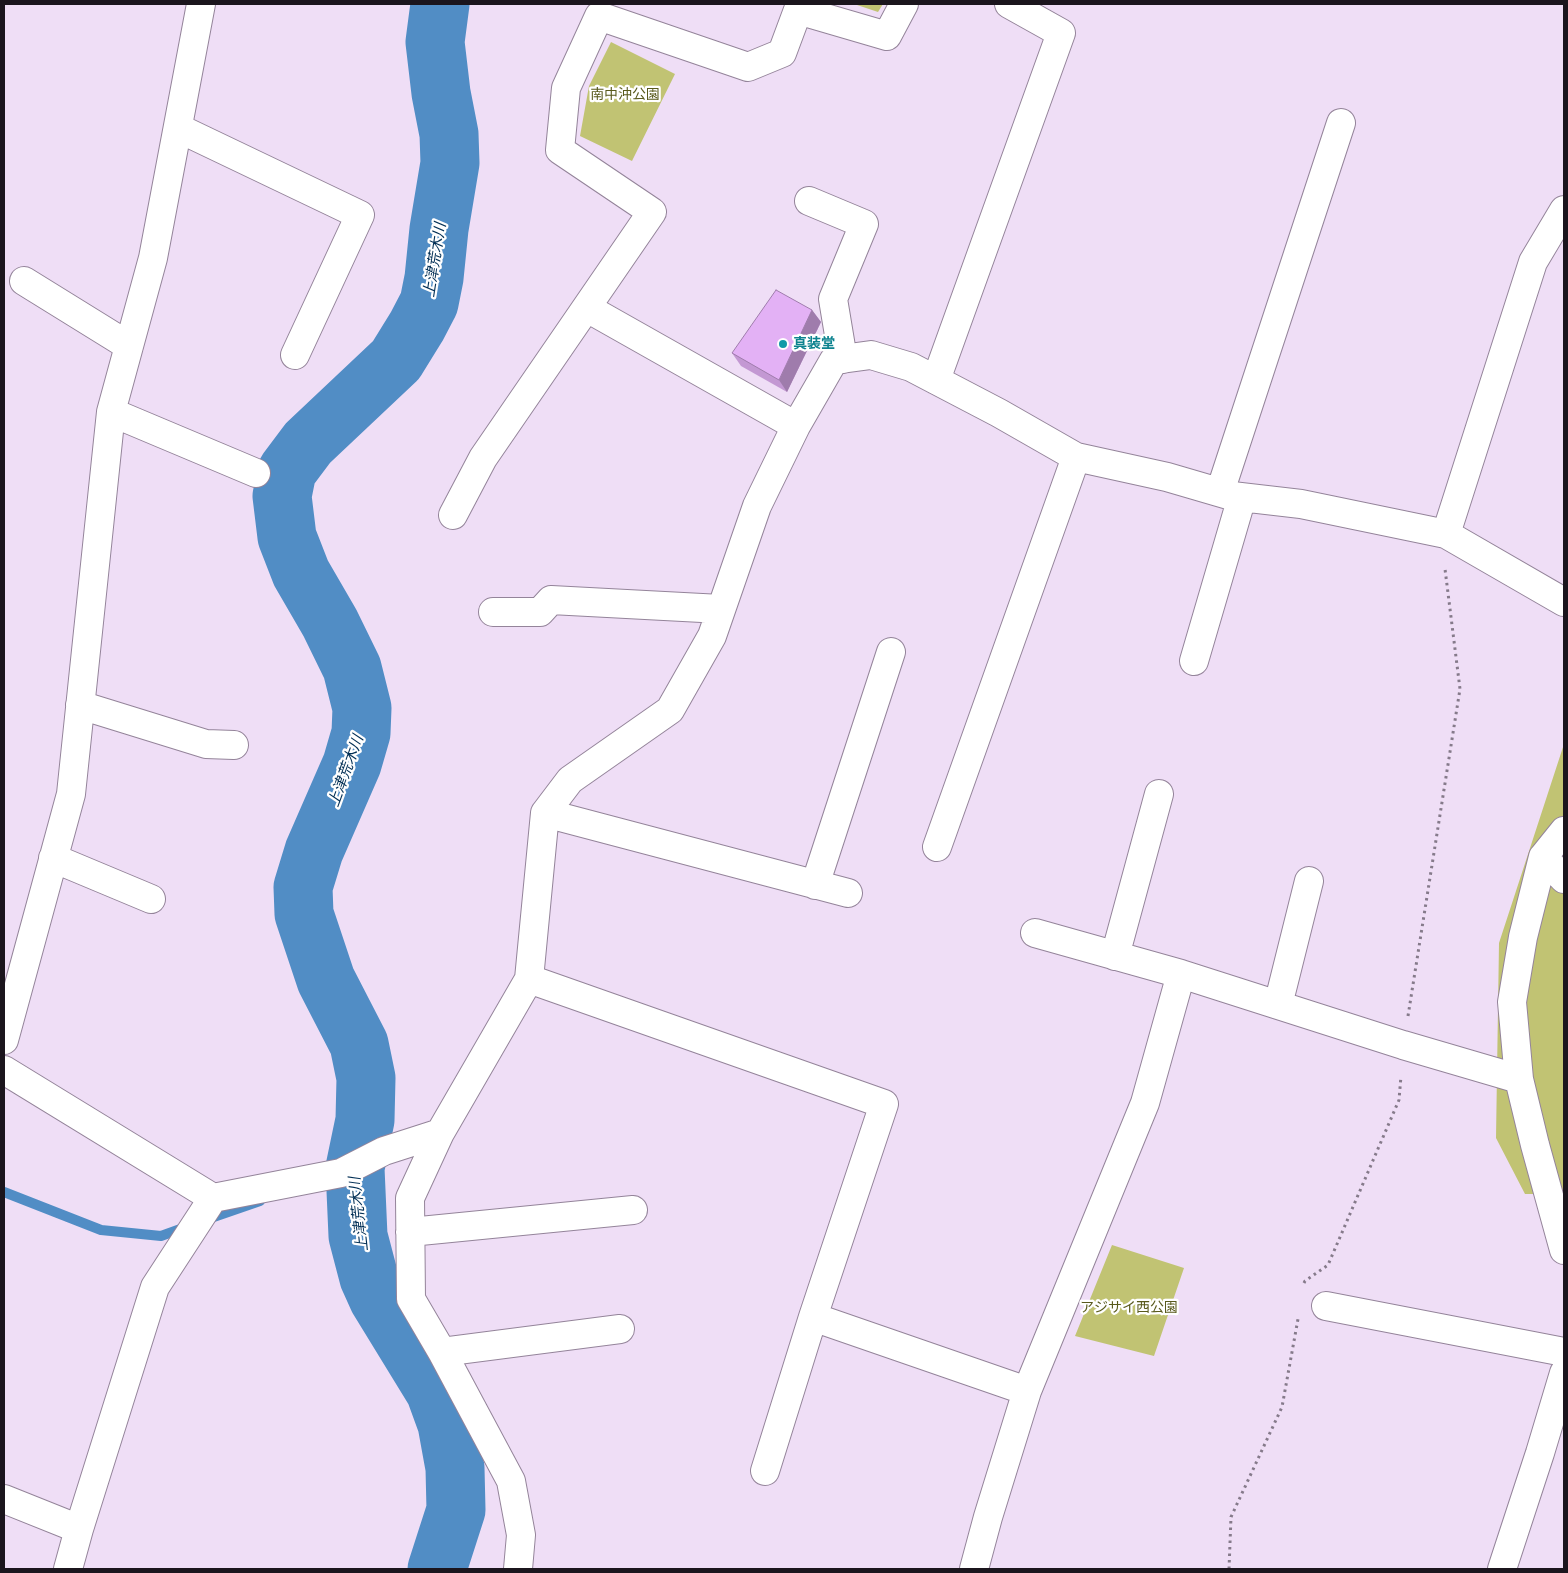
<!DOCTYPE html>
<html>
<head>
<meta charset="utf-8">
<style>
	body { margin:0 }
	#map { position:relative; width:1568px; height:1573px; overflow:hidden; background:#efdef6; font-family:Quicksand,sans-serif }
	canvas { display:block }
	.frame { position:absolute; inset:0; border:5px solid #1b151d; pointer-events:none }
</style>
</head>
<body>
<div id="map">
<canvas width="1568" height="1573"></canvas>
<div class="frame"></div>
</div>
<script>
const c = document.querySelector('canvas').getContext('2d');
c.lineJoin = 'round';
function fill(path, color) { c.fillStyle = color; c.fill(path, 'evenodd'); }
const toPath = rows => new Path2D(rows.map(r => 'M' + r).join(''));
function strokePath(path, color, width, dash) { c.strokeStyle = color; c.lineWidth = width; c.lineCap = dash ? 'butt' : 'round'; c.setLineDash(dash || []); c.stroke(path); }
function drawText(font, color, halo, rows, align = 'center') {
  c.font = font + ' Quicksand,"Noto Sans JP",sans-serif'; c.lineWidth = 4.5; c.setLineDash([]); c.textBaseline = 'middle'; c.strokeStyle = halo; c.fillStyle = color; for (const [text, x, y, turn = 0] of rows) {
    c.save(); c.translate(x, y); c.rotate((+turn || 0) * Math.PI / 180); c.textAlign = isNaN(turn) ? turn : align; if (halo) c.strokeText(text, 0, 0); c.fillText(text, 0, 0); c.restore();
  }
}
fill(toPath([
	[854,4,883,4,878,12],
	[611,42,675,74,632,161,580,136,589,86],
	[1564,744,1564,1194,1525,1194,1496,1138,1499,943],
	[1112,1245,1184,1268,1154,1356,1075,1336]
]), '#c1c373');
strokePath(toPath([
	[4,1192,101,1230,161,1236,186,1227],
	[205,1220,260,1201]
]), '#518dc5', 10);
strokePath(toPath([
	[437,1569,456,1510,455,1468,447,1424,435,1391,378,1298,369,1278,358,1236,355,1168,365,1120,366,1078,359,1044,326,980,304,914,303,887,314,851,352,764,361,733,362,708,352,668,330,623,301,573,287,537,282,496,287,471,308,443,396,360,417,326,429,303,434,278,439,229,450,163,449,134,441,93,435,42,440,4]
]), '#518dc5', 59);
const minor = toPath([
	[178,128,360,215,295,355],
	[809,201,864,224,833,299,843,359],
	[24,281,129,346],
	[587,308,796,426],
	[936,380,1061,33,1009,4],
	[111,412,256,473],
	[1220,492,1341,123],
	[453,515,483,458,652,212,560,150,566,88,599,16,748,67,782,53,798,10,887,36,904,4],
	[1446,534,1533,262,1564,210],
	[493,612,540,612,551,600,721,609],
	[1194,661,1242,497],
	[80,705,206,744,234,745],
	[545,813,848,893],
	[1564,831,1543,857,1523,937,1512,1002,1519,1079,1535,1145,1564,1250],
	[937,847,1076,457],
	[1543,857,1564,879],
	[53,858,151,899],
	[815,885,891,652],
	[1035,933,1181,974],
	[1115,956,1159,794],
	[529,979,884,1104,813,1317,1027,1391],
	[1278,1005,1309,881],
	[4,1040,71,794,111,412,153,258,201,4],
	[4,1070,213,1198,341,1173,384,1151,440,1133,529,979,545,813,570,780,670,710,712,636,757,506,796,426,834,360,871,355,911,367,999,413,1076,457,1167,477,1232,496,1301,504,1446,534,1564,602],
	[440,1133,410,1198,411,1299,442,1352,511,1481,521,1535,518,1569],
	[410,1232,633,1210],
	[1326,1306,1564,1352],
	[442,1352,620,1329],
	[765,1471,813,1317],
	[4,1499,79,1529],
	[68,1569,79,1529,155,1287,213,1198],
	[974,1569,988,1517,1027,1391,1145,1103,1181,974,1403,1045,1519,1079],
	[1502,1569,1540,1453,1564,1373]
]);
strokePath(minor, '#94849a', 30);
strokePath(toPath([
	[1408,1016,1460,689,1445,569],
	[1304,1283,1305,1281,1328,1265,1399,1100,1401,1076],
	[1229,1569,1231,1517,1282,1407,1298,1319]
]), '#857a8a', 3, [2.5, 4]);
strokePath(minor, '#fff', 28);
fill(toPath([
	[812,310,821,322,787,392,741,366,732,353]
]), '#c398d3');
fill(toPath([
	[812,310,821,322,787,392,779,380]
]), '#9f7cac');
const building = toPath([
	[776,290,812,310,779,380,732,353,776,290]
]);
fill(building, '#e3b1f5');
strokePath(building, '#9f7cac', 1);
for (const [x, y, r, color] of [
	[783,344,5,"#0f9aa8"]
]) { const dot = new Path2D(); dot.arc(x, y, r, 0, 2 * Math.PI); c.fillStyle = color; c.fill(dot); strokePath(dot, '#fff', 2); }
drawText('14px', '#595a1d', '#fff', [
	["南中沖公園",625,95],
	["アジサイ西公園",1129,1308]
]);
drawText('bold 14px', '#0d838f', '#fff', [
	["真装堂",793,344]
], 'left');
drawText('italic 15px', '#002e54', '#fff', [
	["上津荒木川",435,260,-81],
	["上津荒木川",346,771,-70],
	["上津荒木川",359,1214,-96]
]);
</script>
</body>
</html>
